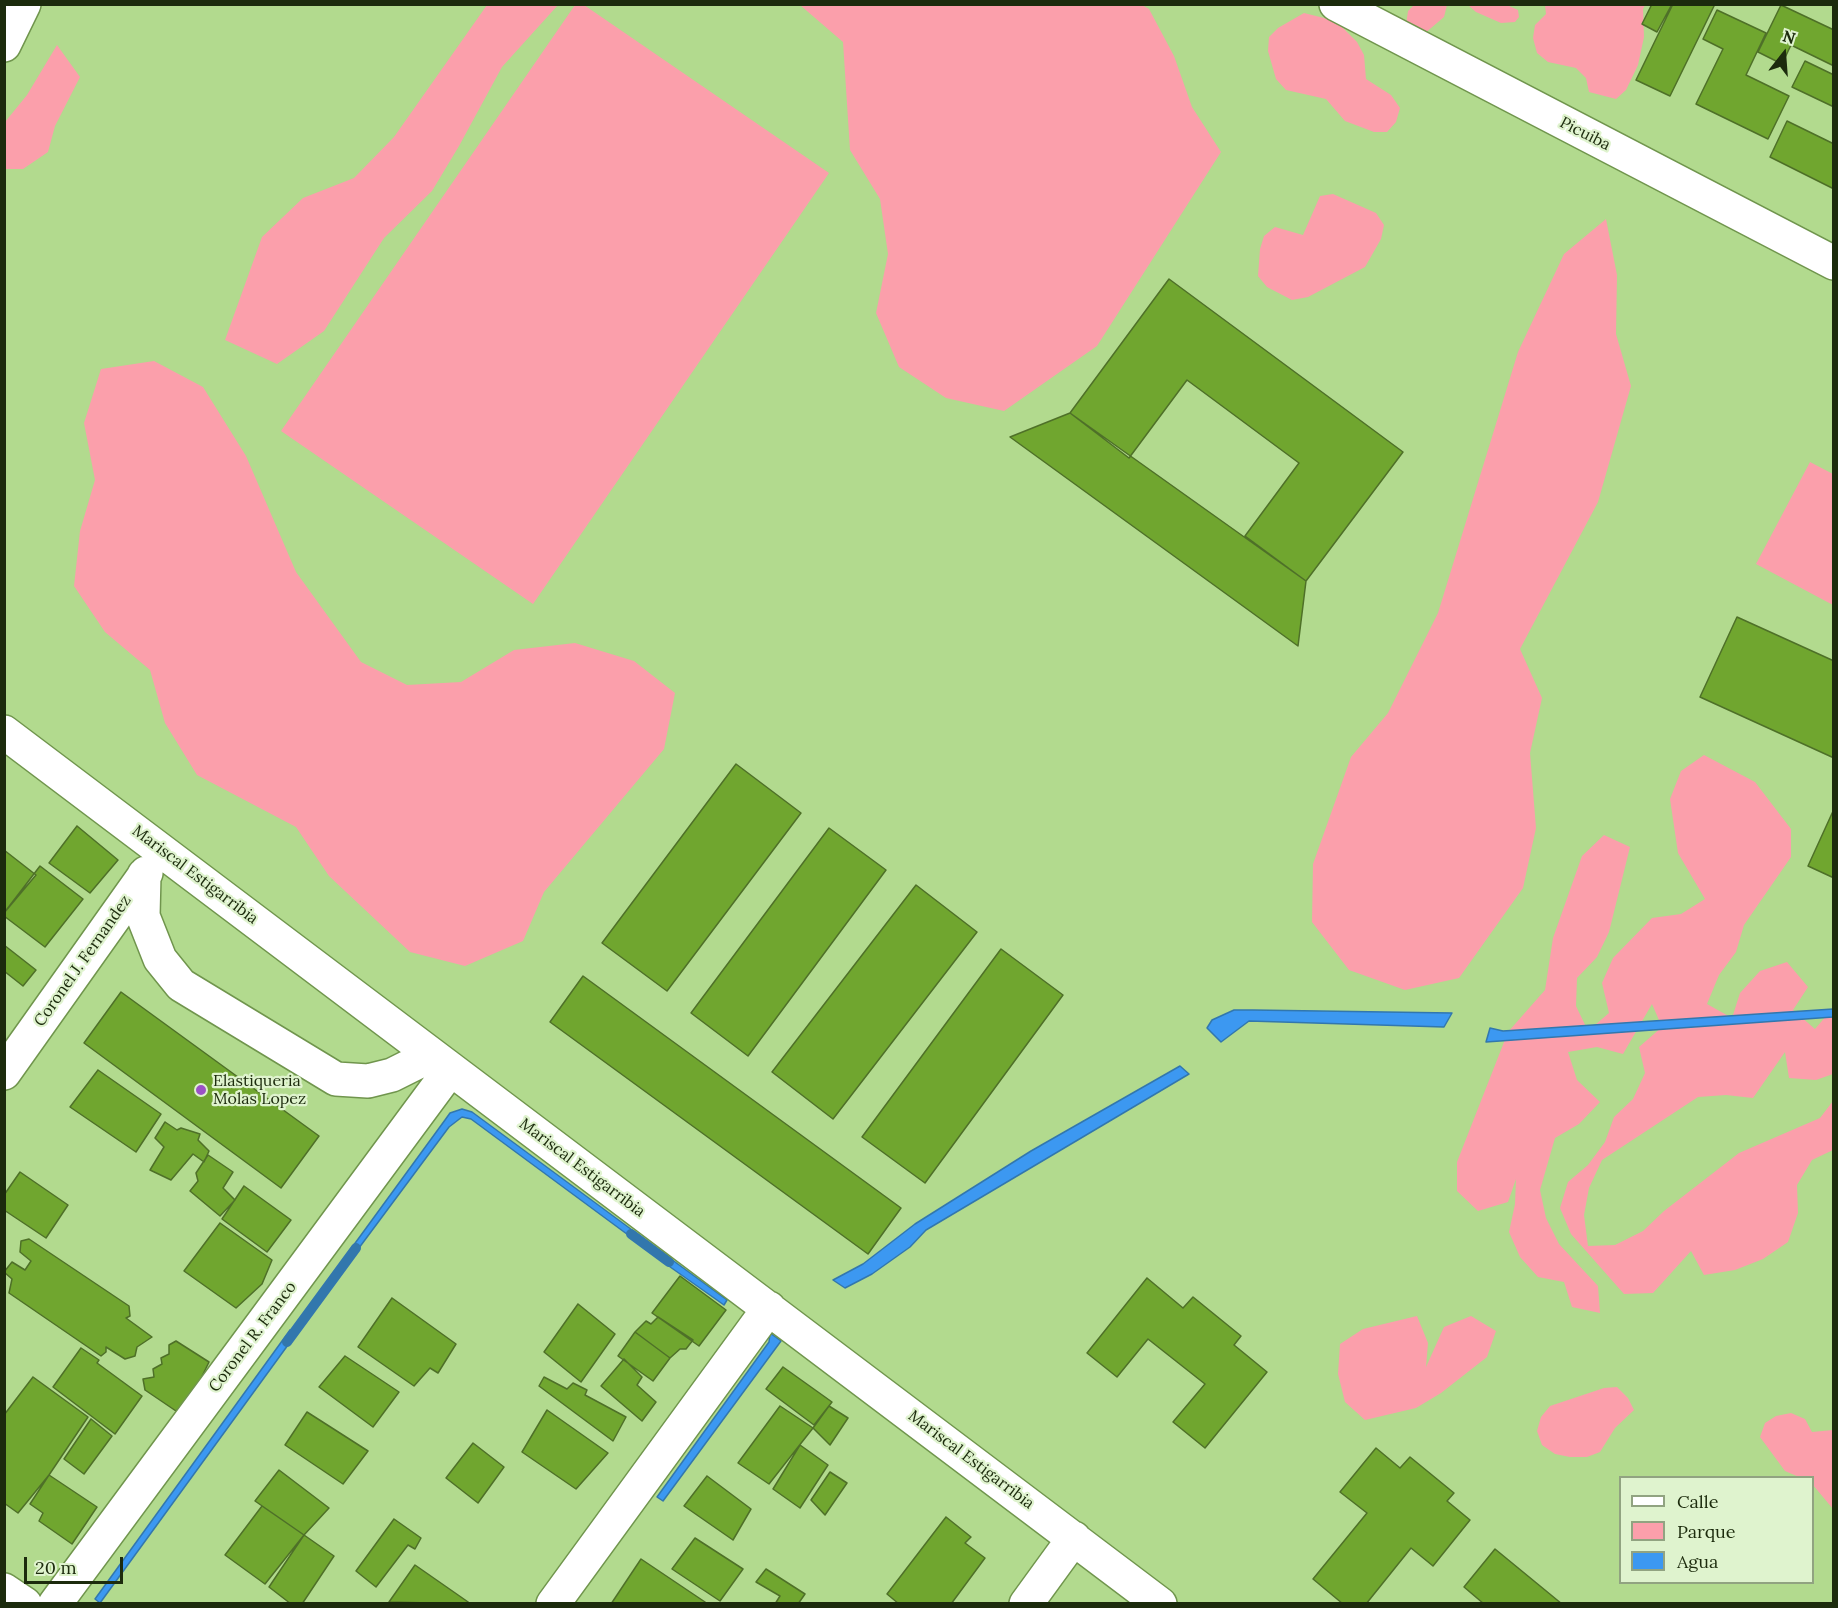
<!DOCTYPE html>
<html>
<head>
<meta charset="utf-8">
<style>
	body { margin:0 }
	#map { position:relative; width:1838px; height:1608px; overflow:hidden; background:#b2da8e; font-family:Lora,serif }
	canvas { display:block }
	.frame { position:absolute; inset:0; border:6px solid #1c2b0d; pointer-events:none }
	.legend { position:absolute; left:1619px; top:1476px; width:195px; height:108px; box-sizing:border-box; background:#dff3ce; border:2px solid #91a381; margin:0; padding:8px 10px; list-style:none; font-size:18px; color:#1c2b0d }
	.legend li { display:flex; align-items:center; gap:12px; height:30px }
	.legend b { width:30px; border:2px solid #91a381 }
	.north { position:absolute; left:1754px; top:24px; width:60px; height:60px; -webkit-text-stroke:4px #dff3ce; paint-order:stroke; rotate:17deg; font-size:16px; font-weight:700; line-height:24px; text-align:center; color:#1c2b0d }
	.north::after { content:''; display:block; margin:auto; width:21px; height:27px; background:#1c2b0d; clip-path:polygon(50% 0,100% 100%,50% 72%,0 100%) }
	.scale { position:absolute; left:24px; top:1557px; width:99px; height:27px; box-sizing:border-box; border:3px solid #1c2b0d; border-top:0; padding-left:8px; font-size:18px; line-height:21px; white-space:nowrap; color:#1c2b0d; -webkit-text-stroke:4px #dff3ce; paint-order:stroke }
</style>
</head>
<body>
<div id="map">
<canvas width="1838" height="1608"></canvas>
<div class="frame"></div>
<ul class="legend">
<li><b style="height:8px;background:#fff"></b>Calle</li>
<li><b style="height:16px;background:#fb9fab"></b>Parque</li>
<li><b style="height:16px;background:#3c98f1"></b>Agua</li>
</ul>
<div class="north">N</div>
<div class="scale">20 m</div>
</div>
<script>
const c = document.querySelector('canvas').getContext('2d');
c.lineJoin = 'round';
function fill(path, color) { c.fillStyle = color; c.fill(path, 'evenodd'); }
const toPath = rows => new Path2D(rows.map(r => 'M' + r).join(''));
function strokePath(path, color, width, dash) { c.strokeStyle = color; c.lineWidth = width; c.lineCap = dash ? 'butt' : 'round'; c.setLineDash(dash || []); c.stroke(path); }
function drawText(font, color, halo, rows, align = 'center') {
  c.font = font + ' Lora,serif'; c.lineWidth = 4.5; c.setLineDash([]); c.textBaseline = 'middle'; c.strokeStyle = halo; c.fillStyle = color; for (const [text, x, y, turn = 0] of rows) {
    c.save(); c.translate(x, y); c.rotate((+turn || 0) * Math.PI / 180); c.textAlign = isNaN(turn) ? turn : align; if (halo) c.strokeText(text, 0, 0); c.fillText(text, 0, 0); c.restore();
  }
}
fill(toPath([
	[487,5,558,5,502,67,459,146,432,191,384,238,324,331,277,364,225,340,262,237,303,198,354,178,394,137],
	[575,5,584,5,829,173,533,604,281,431],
	[800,5,1142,5,1149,9,1174,56,1192,107,1221,152,1097,346,1004,411,946,398,899,367,876,313,888,254,880,199,850,150,843,42],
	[1447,5,1444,17,1424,34,1406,25,1408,11,1413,6],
	[1468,5,1507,5,1518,10,1519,17,1515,22,1501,23,1476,12],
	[1545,5,1645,5,1643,9,1644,37,1638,65,1626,90,1616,99,1589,92,1586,78,1576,68,1548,62,1537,53,1533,38,1535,25,1546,14],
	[1304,13,1336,21,1357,42,1364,55,1366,79,1391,95,1400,108,1396,122,1387,132,1374,132,1345,121,1326,99,1286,90,1276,79,1268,51,1269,37,1278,28],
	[57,45,80,77,55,126,48,152,23,169,5,169,5,122,27,95],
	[1333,194,1376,213,1384,225,1381,239,1365,267,1308,297,1292,300,1267,287,1258,276,1260,249,1264,236,1275,227,1303,235,1320,196],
	[1606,219,1617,275,1616,334,1631,386,1598,502,1520,649,1542,698,1530,753,1536,828,1523,888,1459,978,1405,990,1349,970,1312,922,1313,864,1351,757,1388,713,1438,613,1518,352,1564,254],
	[154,361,203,387,246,456,296,572,361,662,407,685,461,682,514,650,575,643,634,661,675,693,664,749,544,892,523,941,465,966,410,952,329,876,296,827,197,775,165,723,150,670,105,632,74,586,80,531,95,480,84,423,101,369],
	[1810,462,1833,474,1833,605,1756,564],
	[1704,755,1755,782,1791,829,1791,857,1744,925,1736,952,1719,975,1707,1004,1732,1018,1740,993,1760,971,1787,962,1808,987,1793,1010,1815,1029,1833,1008,1833,1074,1816,1080,1789,1078,1785,1052,1753,1098,1726,1095,1698,1097,1602,1160,1589,1188,1584,1215,1588,1246,1615,1245,1643,1231,1664,1211,1739,1153,1820,1118,1833,1101,1833,1150,1812,1160,1797,1185,1798,1213,1788,1242,1763,1259,1735,1270,1704,1275,1691,1251,1653,1293,1624,1294,1571,1234,1560,1208,1568,1182,1588,1165,1605,1142,1614,1117,1633,1099,1645,1073,1639,1047,1662,1027,1652,1004,1623,1054,1597,1047,1568,1052,1577,1080,1600,1102,1579,1124,1555,1138,1540,1190,1546,1218,1559,1244,1598,1286,1600,1313,1572,1307,1564,1282,1538,1277,1520,1257,1509,1232,1515,1204,1516,1179,1508,1202,1478,1211,1457,1191,1457,1162,1508,1032,1545,990,1553,938,1582,856,1604,835,1630,847,1609,932,1597,957,1577,978,1576,1006,1588,1031,1609,1013,1602,983,1613,958,1652,918,1681,914,1705,899,1678,853,1670,799,1681,771],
	[1417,1316,1428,1343,1426,1367,1444,1327,1471,1316,1496,1331,1487,1357,1441,1393,1416,1408,1365,1420,1345,1402,1338,1374,1340,1344,1363,1329],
	[1617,1387,1628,1398,1634,1410,1615,1428,1600,1452,1587,1457,1570,1457,1555,1454,1542,1445,1537,1431,1541,1417,1550,1406,1604,1388],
	[1791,1413,1805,1419,1812,1432,1833,1430,1833,1509,1813,1485,1812,1478,1799,1477,1785,1471,1760,1437,1765,1423,1776,1416]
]), '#fb9fab');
const water = toPath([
	[1833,1009,1833,1017,1486,1042,1490,1028,1503,1031,1833,1009],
	[1234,1010,1253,1010,1452,1013,1444,1027,1249,1021,1221,1042,1207,1028,1212,1020,1234,1010],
	[1180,1066,1189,1074,926,1230,910,1247,872,1274,845,1288,833,1280,863,1264,915,1224,1031,1151,1180,1066],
	[462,1109,472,1112,643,1238,639,1243,471,1119,462,1117,449,1127,350,1260,345,1257,445,1120,450,1113,462,1109],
	[660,1251,727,1300,724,1305,656,1257,660,1251],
	[290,1330,296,1334,100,1603,95,1599,290,1330],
	[770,1333,781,1341,663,1501,657,1497,769,1342,770,1333]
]);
fill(water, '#3c98f1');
strokePath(water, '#3277ad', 1.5);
strokePath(toPath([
	[631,1234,669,1262],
	[287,1342,356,1248]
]), '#3277ad', 10);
const building = toPath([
	[1652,4,1672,4,1657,32,1642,24,1652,4],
	[1673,4,1715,4,1670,96,1636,80,1673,4],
	[1781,5,1834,30,1834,66,1791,45,1782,64,1758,52,1781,5],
	[1717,10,1766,33,1746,75,1789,96,1768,139,1696,104,1723,49,1703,39,1717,10],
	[1805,61,1834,75,1834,107,1792,87,1805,61],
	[1787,121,1834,144,1834,189,1770,157,1787,121],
	[1169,279,1403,452,1306,581,1245,536,1299,463,1187,380,1129,458,1070,413,1169,279],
	[1070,413,1306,581,1298,646,1010,437,1070,413],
	[1737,617,1834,661,1834,758,1700,697,1737,617],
	[736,764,801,813,667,991,602,943,736,764],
	[1834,809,1834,878,1808,866,1834,809],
	[77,826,118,860,90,893,49,863,77,826],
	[829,828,886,870,748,1056,691,1013,829,828],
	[4,850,36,875,4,913,4,850],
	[40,866,83,899,45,947,4,916,4,913,40,866],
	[916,885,977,932,833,1119,772,1072,916,885],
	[4,945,36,970,23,986,4,971,4,945],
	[1001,949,1063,995,925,1183,862,1137,1001,949],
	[583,976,901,1208,868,1254,550,1022,583,976],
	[121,992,319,1136,281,1188,84,1043,121,992],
	[98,1070,161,1114,136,1152,70,1107,98,1070],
	[165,1122,177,1130,181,1128,200,1134,198,1140,209,1151,204,1162,193,1154,171,1180,150,1170,164,1147,155,1138,165,1122],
	[208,1155,233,1172,223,1188,235,1200,220,1216,190,1191,198,1181,196,1173,208,1155],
	[20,1172,68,1205,46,1238,4,1210,4,1195,20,1172],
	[244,1186,291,1220,267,1252,222,1219,244,1186],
	[220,1223,272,1260,262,1284,236,1308,184,1271,220,1223],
	[29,1239,129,1306,130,1316,126,1318,152,1337,137,1347,135,1356,125,1359,106,1347,106,1352,101,1356,9,1293,12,1279,4,1272,12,1262,25,1270,31,1261,20,1252,21,1241,29,1239],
	[680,1276,726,1310,699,1346,652,1313,680,1276],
	[1147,1278,1183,1308,1193,1297,1241,1336,1234,1345,1267,1372,1205,1448,1173,1422,1205,1384,1148,1339,1117,1377,1087,1353,1147,1278],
	[392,1298,456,1344,438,1373,430,1368,414,1386,358,1347,392,1298],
	[578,1304,615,1334,581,1382,544,1352,578,1304],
	[658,1317,693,1340,686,1349,680,1349,670,1358,635,1332,646,1321,651,1324,658,1317],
	[635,1332,670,1358,653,1381,618,1356,635,1332],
	[176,1341,209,1362,193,1395,176,1411,145,1390,143,1379,154,1377,153,1369,162,1364,161,1358,169,1354,169,1345,176,1341],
	[81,1348,99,1360,97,1363,142,1396,115,1434,53,1387,81,1348],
	[345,1356,399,1392,373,1427,319,1387,345,1356],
	[624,1359,642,1377,637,1385,656,1402,642,1421,601,1386,624,1359],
	[783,1367,832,1402,814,1425,766,1389,783,1367],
	[33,1377,88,1417,49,1475,18,1513,4,1503,4,1415,33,1377],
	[544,1377,567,1389,573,1383,587,1390,585,1395,626,1417,613,1441,539,1386,544,1377],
	[780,1406,813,1428,769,1484,738,1463,780,1406],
	[829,1406,848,1418,830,1445,813,1428,829,1406],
	[547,1410,608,1453,576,1489,522,1452,547,1410],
	[307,1412,368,1451,343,1484,285,1445,307,1412],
	[91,1419,112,1436,84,1474,64,1459,91,1419],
	[473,1443,504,1467,478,1503,446,1478,473,1443],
	[800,1445,828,1465,800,1508,773,1489,800,1445],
	[1376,1448,1400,1468,1410,1457,1454,1493,1447,1501,1470,1520,1433,1566,1411,1548,1366,1604,1343,1604,1313,1579,1367,1513,1340,1492,1376,1448],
	[279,1470,329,1508,304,1535,255,1501,279,1470],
	[830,1472,847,1483,825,1515,811,1500,830,1472],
	[49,1475,97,1507,72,1544,39,1521,43,1513,30,1504,49,1475],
	[707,1476,751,1509,733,1540,684,1506,707,1476],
	[262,1506,304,1535,265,1584,225,1555,262,1506],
	[946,1517,971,1537,965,1543,985,1558,951,1604,899,1604,887,1594,946,1517],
	[394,1519,421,1538,415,1549,408,1545,376,1587,356,1571,394,1519],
	[304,1535,334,1556,302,1604,291,1604,269,1587,304,1535],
	[695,1538,743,1569,720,1601,672,1569,695,1538],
	[1495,1549,1562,1604,1484,1604,1464,1587,1495,1549],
	[641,1559,708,1604,611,1604,641,1559],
	[415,1565,471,1604,389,1602,415,1565],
	[766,1569,805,1594,798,1604,775,1604,780,1596,756,1582,766,1569]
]);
fill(building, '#70a62f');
strokePath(building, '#4e7028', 1.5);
const minor = toPath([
	[1336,4,1834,263],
	[4,45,24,4],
	[4,732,1160,1604],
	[144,875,143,916,160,959,181,985,336,1079,368,1081,392,1075,430,1056],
	[4,1073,146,873],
	[4,1590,25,1604],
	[55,1604,450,1070],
	[553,1604,769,1308],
	[1026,1604,1074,1538]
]);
strokePath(minor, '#70954d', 36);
strokePath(minor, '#fff', 33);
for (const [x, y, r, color] of [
	[201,1090,6,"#9b52c5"]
]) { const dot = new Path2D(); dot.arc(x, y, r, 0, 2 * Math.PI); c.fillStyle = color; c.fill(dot); strokePath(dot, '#dff3ce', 2); }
drawText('16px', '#1c2b0d', '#dff3ce', [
	["Picuiba",1585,134,27],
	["Mariscal Estigarribia",195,875,37],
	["Coronel J. Fernandez",83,961,-55],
	["Mariscal Estigarribia",582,1168,37],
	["Coronel R. Franco",253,1337,-53],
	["Mariscal Estigarribia",971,1460,37]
]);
drawText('16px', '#1c2b0d', '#dff3ce', [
	["Elastiqueria",213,1081],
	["Molas Lopez",213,1099]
], 'left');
</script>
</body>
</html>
